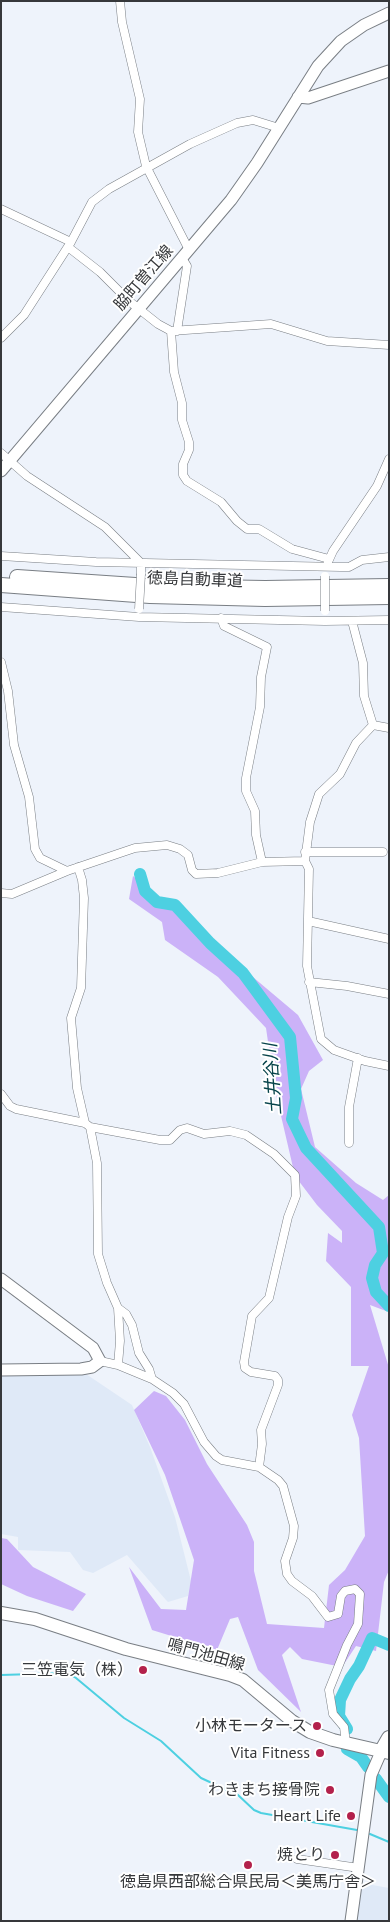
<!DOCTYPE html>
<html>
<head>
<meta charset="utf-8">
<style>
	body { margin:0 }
	#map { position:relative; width:390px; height:1922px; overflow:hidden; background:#eef3fb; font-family:"PT Sans",sans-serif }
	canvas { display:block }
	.frame { position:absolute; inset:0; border:2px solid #36383b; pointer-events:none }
</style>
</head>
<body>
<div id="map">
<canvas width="390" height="1922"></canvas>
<div class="frame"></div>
</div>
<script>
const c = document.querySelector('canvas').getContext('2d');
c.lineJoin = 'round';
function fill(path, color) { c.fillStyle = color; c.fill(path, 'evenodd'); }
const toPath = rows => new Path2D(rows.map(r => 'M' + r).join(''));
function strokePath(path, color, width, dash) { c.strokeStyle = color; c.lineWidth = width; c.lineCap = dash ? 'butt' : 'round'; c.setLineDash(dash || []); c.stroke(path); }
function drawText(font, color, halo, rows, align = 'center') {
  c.font = font + ' "PT Sans","Noto Sans JP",sans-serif'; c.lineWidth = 4; c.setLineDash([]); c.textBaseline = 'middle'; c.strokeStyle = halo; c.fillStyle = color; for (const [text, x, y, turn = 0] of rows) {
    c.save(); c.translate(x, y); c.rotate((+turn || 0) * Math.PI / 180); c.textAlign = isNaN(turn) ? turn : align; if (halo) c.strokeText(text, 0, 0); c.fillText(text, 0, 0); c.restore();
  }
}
fill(toPath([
	[1,1374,86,1374,132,1405,150,1447,175,1517,191,1581,188,1596,168,1602,166,1600,127,1555,93,1573,83,1570,70,1552,18,1550,18,1537,1,1534],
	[361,1883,389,1888,389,1921,354,1921]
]), '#dfe9f7');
fill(toPath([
	[133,876,298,1015,323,1060,309,1071,301,1089,315,1147,356,1183,383,1200,389,1195,389,1310,386,1311,370,1305,389,1368,389,1570,384,1582,376,1651,356,1646,342,1667,302,1659,290,1647,282,1655,301,1712,258,1670,238,1617,230,1619,217,1650,152,1630,129,1567,161,1609,186,1610,194,1560,165,1475,134,1410,154,1391,166,1396,185,1420,207,1464,247,1525,254,1542,254,1571,267,1624,324,1628,329,1585,345,1570,365,1536,359,1438,352,1415,369,1366,351,1366,351,1287,326,1261,328,1233,342,1243,342,1231,317,1205,295,1176,275,1090,266,1028,218,977,165,940,162,922,129,899],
	[1,1538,7,1539,33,1567,86,1594,73,1611,27,1596,1,1584]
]), '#cbb2f8');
strokePath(toPath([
	[1,1675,67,1673,76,1678,124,1718,161,1741,201,1778,238,1795,254,1810,261,1813,357,1830],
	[370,1834,389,1842]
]), '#4dd0e1', 2);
strokePath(toPath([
	[140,874,145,891,157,902,175,905,210,943,243,973,290,1037,296,1098,292,1119,306,1148,379,1227,383,1253,375,1265,372,1278,376,1292,389,1306],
	[347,1729,339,1716,340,1700,350,1679,359,1666,372,1638,389,1645],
	[348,1746,347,1749,361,1757,368,1767],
	[376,1779,389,1797]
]), '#4dd0e1', 12);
const street = toPath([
	[120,1,122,22,140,99,138,132,146,166,189,250],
	[1,209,71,242],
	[68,247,100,272,129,301,158,324,171,331,271,324,327,341,389,345],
	[171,331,174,372,182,403,182,420,189,442,189,450,183,464,183,475,187,481,221,502,237,521,247,529,259,529,292,549,329,559],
	[177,331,187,266,182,258],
	[1,338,24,315,71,242,92,202,109,189,190,144,237,123,253,120,279,128],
	[1,453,27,476,105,527,141,563,141,574],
	[1,556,96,562,341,567,349,567,362,560,389,557],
	[328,562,333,551,377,486,389,459],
	[1,607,139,617,325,621,389,620],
	[221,618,224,626,267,647,261,677,260,707,246,778,246,791,255,811,256,835,262,862],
	[352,621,363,663,364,696,373,725],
	[1,662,8,691,14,745,29,797,35,849,40,858,67,871],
	[373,725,356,743,340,774,319,794,310,822,305,861,309,869,307,966,321,1039,334,1050,365,1061,389,1066],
	[373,725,389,728],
	[305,852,383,852],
	[78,867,82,880,84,898,81,988,71,1018,77,1088,85,1123],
	[1,893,12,894,67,871,135,848,167,845,180,849,188,855,192,870,196,874,218,873,262,862,305,861],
	[308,921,389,939],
	[309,982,347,986,389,994],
	[1,1094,10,1106,16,1109,85,1123,90,1127,97,1163,98,1254,107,1283,118,1308,126,1314,132,1325,139,1353,149,1369,152,1379,173,1393,184,1404,204,1442,216,1456,222,1460,259,1467,278,1480,283,1486,294,1526,293,1538,285,1561,287,1574,292,1581,312,1596,328,1617,338,1614,341,1596,345,1591,355,1589,360,1594,358,1624,347,1645,329,1690,333,1714,344,1727,346,1743],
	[90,1127,160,1140,170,1140,180,1130,187,1128,204,1134,230,1131,246,1135,274,1154,295,1175,296,1196,288,1217,269,1298,252,1316,244,1362,245,1368,251,1372,275,1376,278,1380,278,1385,261,1430,262,1444,259,1467],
	[349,1143,349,1107,358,1058],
	[118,1308,120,1341,118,1365],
	[100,1361,118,1365,152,1379],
	[297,1859,359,1868]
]);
const secondary = toPath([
	[298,97,308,98,389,71],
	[1,471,231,200,257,163,318,66,341,41,364,25,389,13],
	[1,1279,93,1348,100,1361,92,1367,81,1369,1,1370],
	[351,1921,371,1775,381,1752]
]);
const primary = toPath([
	[1,1613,35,1619,126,1649,230,1675,243,1680,292,1721,310,1732,333,1740,389,1753]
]);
const highway = toPath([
	[17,577,150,586,265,588,389,586],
	[1,585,150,596,265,599,389,597],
	[381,1752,389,1738]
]);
strokePath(street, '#797e84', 9);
strokePath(secondary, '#797e84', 13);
strokePath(primary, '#797e84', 14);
strokePath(highway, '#797e84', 16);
strokePath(street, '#fff', 8);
strokePath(secondary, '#fff', 11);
strokePath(primary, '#fff', 12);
strokePath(highway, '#fff', 14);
const streetBridge = toPath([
	[139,609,141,574],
	[325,611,325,576]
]);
strokePath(streetBridge, '#797e84', 9, []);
strokePath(streetBridge, '#fff', 8);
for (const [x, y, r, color] of [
	[143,1670,5,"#b3214b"],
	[317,1726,5,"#b3214b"],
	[320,1753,5,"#b3214b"],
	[330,1790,5,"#b3214b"],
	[351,1816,5,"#b3214b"],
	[335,1855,5,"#b3214b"],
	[248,1865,5,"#b3214b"]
]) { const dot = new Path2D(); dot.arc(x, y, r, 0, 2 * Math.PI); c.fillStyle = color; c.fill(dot); strokePath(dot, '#fff', 2); }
drawText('16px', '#36383b', '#fff', [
	["脇町曽江線",144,278,-49],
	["徳島自動車道",195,580,2],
	["鳴門池田線",206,1655,16]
]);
drawText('16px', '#36383b', '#fff', [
	["三笠電気（株）",133,1670],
	["小林モータース",307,1726],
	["Vita Fitness",310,1753],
	["わきまち接骨院",320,1790],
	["Heart Life",341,1816],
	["焼とり",325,1855],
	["徳島県西部総合県民局＜美馬庁舎＞",248,1882,"center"]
], 'right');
drawText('italic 18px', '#07444b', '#fff', [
	["土井谷川",273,1079,-94]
]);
</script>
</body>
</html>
